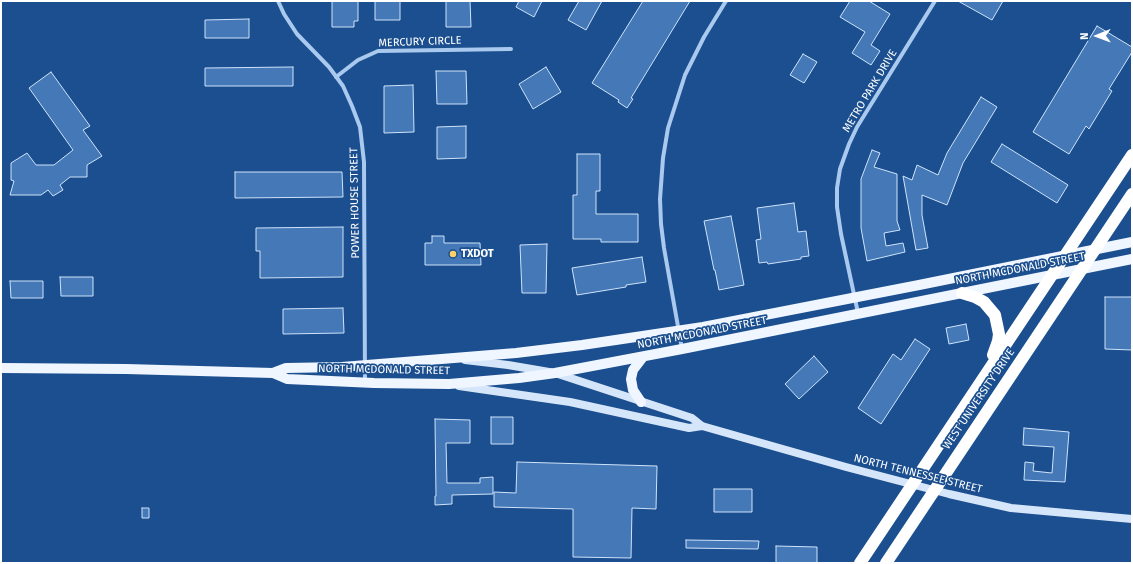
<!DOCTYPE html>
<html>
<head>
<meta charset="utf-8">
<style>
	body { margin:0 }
	#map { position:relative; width:1133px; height:564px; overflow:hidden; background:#1b4f8f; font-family:"Fira Sans",sans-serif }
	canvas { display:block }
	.frame { position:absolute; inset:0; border:2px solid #fff; pointer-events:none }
	.north { position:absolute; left:1077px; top:16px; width:40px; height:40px; -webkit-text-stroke:3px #1b4f8f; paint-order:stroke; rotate:269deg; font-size:11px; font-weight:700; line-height:16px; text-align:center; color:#fff }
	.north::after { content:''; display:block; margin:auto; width:14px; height:18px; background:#fff; clip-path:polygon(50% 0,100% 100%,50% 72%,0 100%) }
</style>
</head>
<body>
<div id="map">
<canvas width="1133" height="564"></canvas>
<div class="frame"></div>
<div class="north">N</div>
</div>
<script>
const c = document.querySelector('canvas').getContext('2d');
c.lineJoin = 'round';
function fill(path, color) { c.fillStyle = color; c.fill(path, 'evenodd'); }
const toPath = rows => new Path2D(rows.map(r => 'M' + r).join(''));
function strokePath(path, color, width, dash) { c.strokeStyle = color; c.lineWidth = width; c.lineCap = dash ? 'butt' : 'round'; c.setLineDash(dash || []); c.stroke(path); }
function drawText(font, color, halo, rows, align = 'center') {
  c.font = font + ' "Fira Sans",sans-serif'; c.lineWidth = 3.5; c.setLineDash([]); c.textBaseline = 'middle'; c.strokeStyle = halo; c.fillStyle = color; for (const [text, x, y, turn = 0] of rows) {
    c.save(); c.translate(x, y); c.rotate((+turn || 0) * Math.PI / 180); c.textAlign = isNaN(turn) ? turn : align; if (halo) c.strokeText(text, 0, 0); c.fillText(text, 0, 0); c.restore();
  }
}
const building = toPath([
	[332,1,358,1,358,21,354,21,354,27,332,27,332,1],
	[375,1,400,1,400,20,375,20,375,1],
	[446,1,470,1,471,27,446,27,446,1],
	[519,1,542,1,534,17,516,7,519,1],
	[579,1,602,1,586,30,568,20,579,1],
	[643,1,690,1,631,98,633,99,627,108,618,102,619,100,592,83,643,1],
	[850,1,869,1,890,14,871,45,880,51,871,65,852,53,865,32,840,17,850,1],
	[958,1,1003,1,992,20,958,1],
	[249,19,249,38,205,38,205,20,249,19],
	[1097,26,1132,47,1132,52,1109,89,1112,91,1089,129,1086,126,1069,154,1033,132,1097,26],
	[803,54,817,62,804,83,790,75,803,54],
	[293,67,293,86,205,86,205,68,293,67],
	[546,67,561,92,533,109,519,84,546,67],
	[436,71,466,71,467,104,437,104,436,71],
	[51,72,90,126,83,130,102,156,87,165,87,177,70,177,60,185,63,190,53,196,48,190,41,195,10,195,14,181,11,180,11,163,27,153,36,165,54,165,73,150,29,88,51,72],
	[413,85,414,132,384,133,384,86,413,85],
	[981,97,997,107,963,163,947,205,922,195,922,215,928,248,916,250,903,176,912,180,917,165,938,175,947,153,981,97],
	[466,126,466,158,437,159,437,127,466,126],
	[1002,144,1068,185,1057,203,991,162,1002,144],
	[872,150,880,153,874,167,897,174,897,221,900,230,884,233,886,246,903,243,905,252,867,261,861,228,861,179,872,150],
	[577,154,600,154,600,191,596,191,596,214,638,214,638,242,601,242,601,239,573,239,573,195,577,195,577,154],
	[235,172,342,172,343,197,235,198,235,172],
	[794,203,798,232,806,231,809,256,801,257,801,259,768,264,767,262,759,263,756,240,761,239,757,208,794,203],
	[731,216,744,285,719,290,715,270,714,270,704,221,731,216],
	[343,227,343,277,260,278,260,251,256,251,256,228,343,227],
	[432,236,444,236,444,243,480,243,481,265,425,265,425,243,432,243,432,236],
	[547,244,546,293,522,293,520,245,547,244],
	[642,257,646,282,626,285,626,287,577,295,572,268,642,257],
	[60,277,93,277,93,296,61,296,60,277],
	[10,281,43,281,43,298,11,298,10,281],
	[1105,297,1132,297,1132,350,1105,349,1105,297],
	[343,308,344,333,283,334,283,309,343,308],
	[966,324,969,340,949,344,946,328,966,324],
	[915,339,930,349,881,424,858,408,893,354,901,360,915,339],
	[814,356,828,372,799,399,785,384,814,356],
	[491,417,513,417,513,444,491,444,491,417],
	[435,419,470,420,470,443,446,443,447,483,480,483,480,478,493,477,493,494,452,495,452,504,435,505,435,496,436,496,435,419],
	[1024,428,1069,432,1065,482,1024,480,1025,462,1034,463,1033,471,1052,473,1054,447,1023,445,1024,428],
	[517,462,657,466,656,509,632,508,631,558,573,557,573,509,494,507,494,492,516,493,517,462],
	[714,489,752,489,752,512,714,512,714,489],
	[142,508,149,508,149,518,142,518,142,508],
	[686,540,759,541,758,549,686,548,686,540],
	[776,546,817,547,817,563,776,563,776,546]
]);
fill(building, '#4478b7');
strokePath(building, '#cfe3fa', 1);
strokePath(toPath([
	[278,1,284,14,297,34,329,67,343,86,352,106,360,127,364,162,365,382],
	[336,77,358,60,378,51,511,49],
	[858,313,841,234,837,207,837,188,840,169,849,144,857,127,935,1],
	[682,349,664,248,661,224,660,199,663,158,668,128,685,75,704,37,726,1]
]), '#a9c9ee', 4);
strokePath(toPath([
	[465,360,508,365,555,373,692,418,702,426,846,467,949,494,1011,508,1132,519],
	[459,386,570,402,689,428,702,426]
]), '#d6e6fa', 8);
strokePath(toPath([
	[1,368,126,369,273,373,286,368,342,367,516,353,582,345,703,327,919,285,1132,242],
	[273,373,287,379,374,383,449,384,519,378,555,373,682,349,1132,259],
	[641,402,633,390,631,379,633,370,643,357]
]), '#f0f6ff', 10);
strokePath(toPath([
	[962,293,975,297,984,302,995,315,999,334,998,341,993,355],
	[860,563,1132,155],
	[886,563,1132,194]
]), '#fff', 12);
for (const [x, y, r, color] of [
	[453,254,4,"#ffd166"]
]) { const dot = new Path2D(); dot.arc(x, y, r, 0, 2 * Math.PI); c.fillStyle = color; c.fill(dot); strokePath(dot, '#1b4f8f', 1.5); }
drawText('11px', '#fff', '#1b4f8f', [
	["MERCURY CIRCLE",420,42,-2],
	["METRO PARK DRIVE",870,91,-59],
	["POWER HOUSE STREET",355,203,-91],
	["NORTH MCDONALD STREET",1020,269,-11],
	["NORTH MCDONALD STREET",702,333,-11],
	["NORTH MCDONALD STREET",384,370,1],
	["WEST UNIVERSITY DRIVE",979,399,-56],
	["NORTH TENNESSEE STREET",918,474,14]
]);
drawText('bold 11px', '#fff', '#1b4f8f', [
	["TXDOT",461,254]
], 'left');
</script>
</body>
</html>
